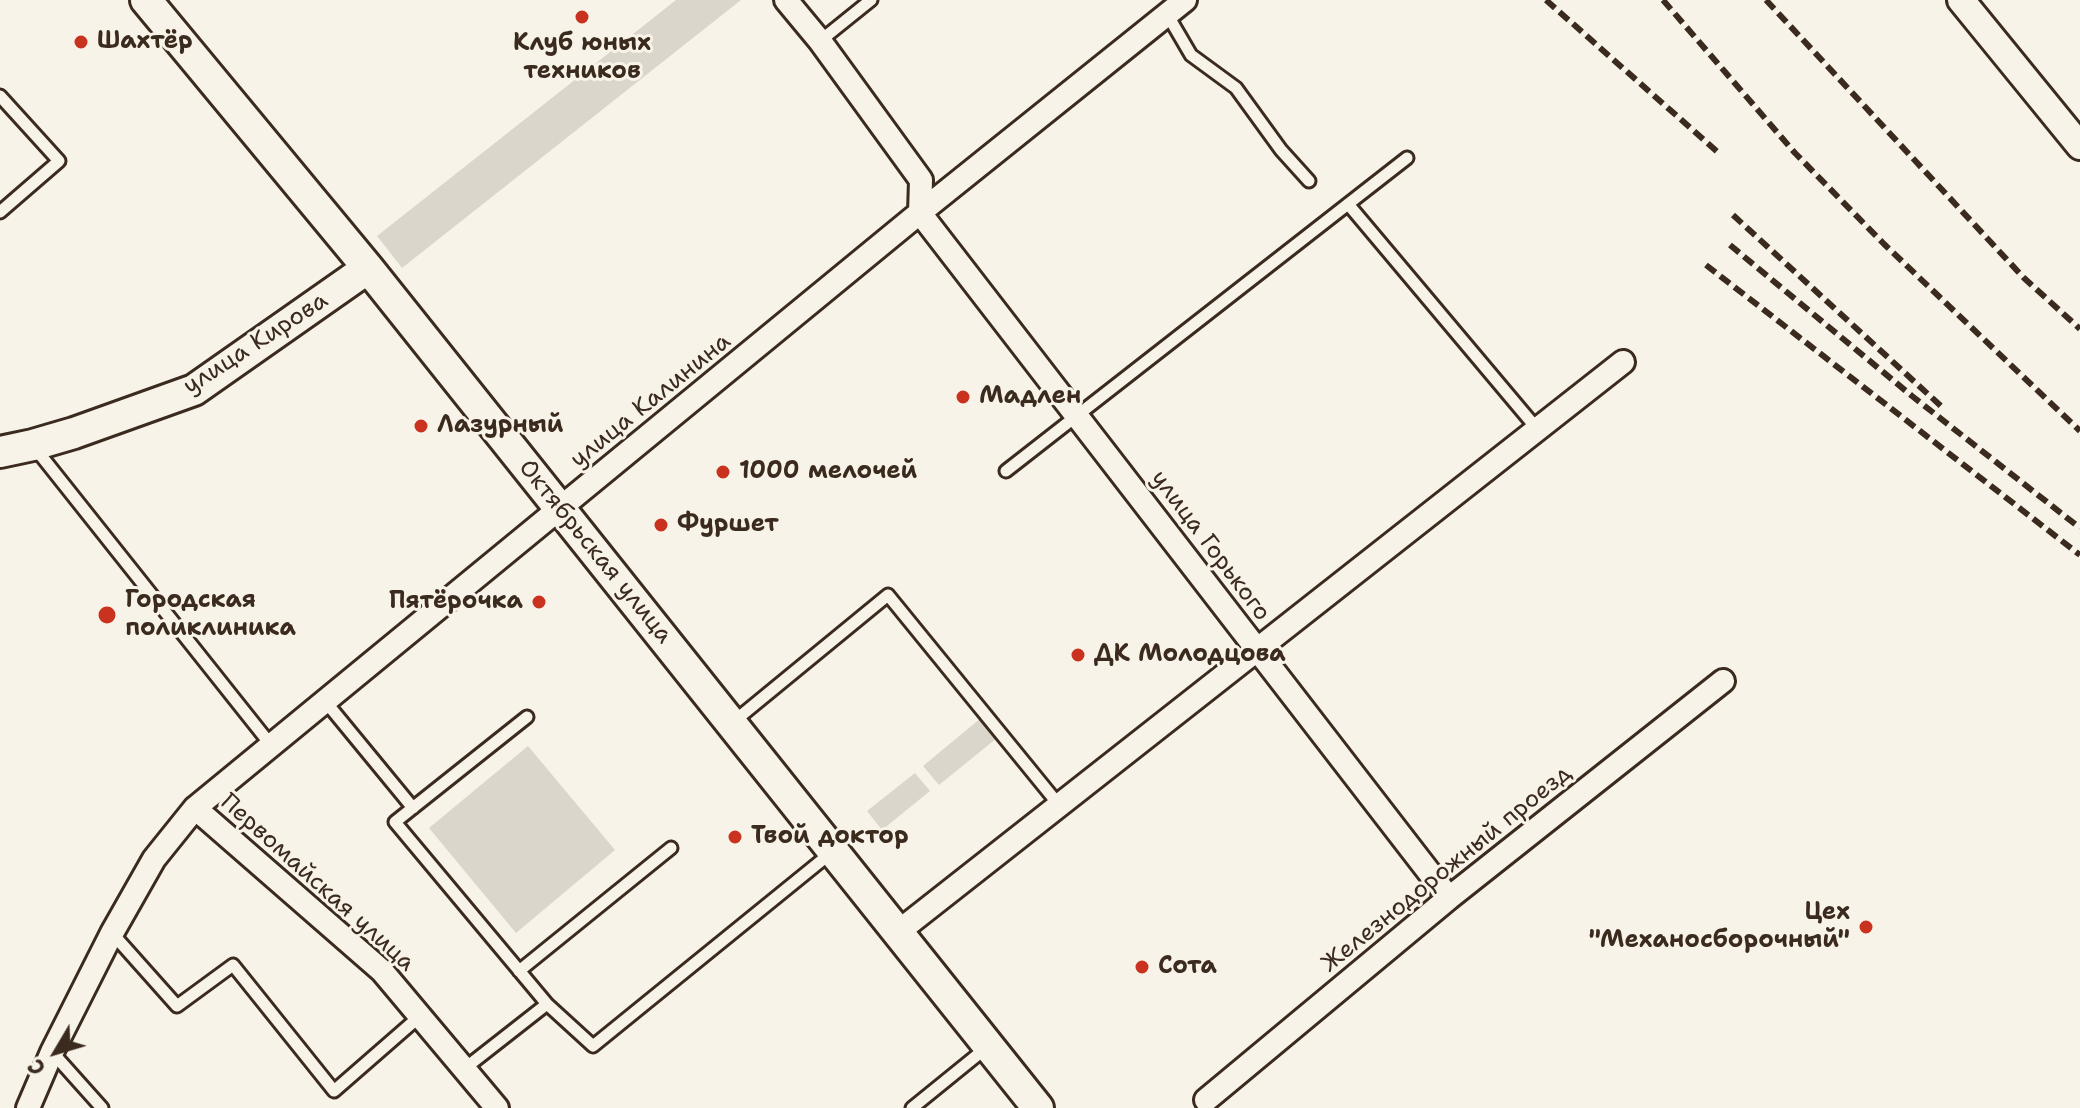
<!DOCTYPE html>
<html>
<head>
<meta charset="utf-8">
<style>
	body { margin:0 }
	#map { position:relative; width:2080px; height:1108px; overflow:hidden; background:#f7f3e8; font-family:"Shantell Sans",sans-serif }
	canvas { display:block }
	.north { position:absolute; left:16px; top:1012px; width:80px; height:80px; -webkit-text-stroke:6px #f7f3e8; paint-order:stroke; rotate:232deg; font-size:22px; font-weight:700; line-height:32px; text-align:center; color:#3b2a1e }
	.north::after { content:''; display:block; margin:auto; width:28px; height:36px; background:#3b2a1e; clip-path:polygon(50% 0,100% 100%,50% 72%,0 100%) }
</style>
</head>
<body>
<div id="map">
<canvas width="2080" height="1108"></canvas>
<div class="north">С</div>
</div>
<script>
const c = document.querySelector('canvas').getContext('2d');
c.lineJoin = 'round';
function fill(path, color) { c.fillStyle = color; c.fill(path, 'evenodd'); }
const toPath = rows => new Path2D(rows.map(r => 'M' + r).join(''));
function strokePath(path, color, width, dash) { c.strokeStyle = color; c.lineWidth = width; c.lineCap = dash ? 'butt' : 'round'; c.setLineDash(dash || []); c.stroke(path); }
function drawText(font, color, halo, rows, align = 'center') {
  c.font = font + ' "Shantell Sans",sans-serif'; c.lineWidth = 6; c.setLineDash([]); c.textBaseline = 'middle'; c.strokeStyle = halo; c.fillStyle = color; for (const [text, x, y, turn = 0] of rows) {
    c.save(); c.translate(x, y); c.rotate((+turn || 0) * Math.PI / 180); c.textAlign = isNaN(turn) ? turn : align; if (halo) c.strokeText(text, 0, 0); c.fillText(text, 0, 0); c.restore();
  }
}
fill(toPath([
	[676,0,741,0,402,268,377,236],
	[981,718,997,738,939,785,923,766],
	[528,746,615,850,516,933,429,828],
	[915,773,930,791,882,830,867,811]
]), '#dbd6cb');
const service = toPath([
	[1167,14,1191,55,1236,88,1281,150,1309,181],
	[820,41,871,0],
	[0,96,59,161,0,212],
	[1348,204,1538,430],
	[35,448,271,745],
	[1006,471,1407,158],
	[325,701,413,808],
	[527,717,395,822,547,1004,593,1046,832,852],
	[732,723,888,595,1059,805],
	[112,933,177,1006,233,965,334,1091,420,1016],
	[519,971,671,848],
	[52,1052,102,1108],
	[464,1069,547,1004],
	[912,1108,986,1048]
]);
const minor = toPath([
	[786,0,820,41,921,180,920,213,1449,898],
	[195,808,382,971,497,1108],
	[898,932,1623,362],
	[1206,1100,1449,898,1723,681],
	[28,1108,52,1052,112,933,154,859,195,808,912,219,1185,0]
]);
const tertiary = toPath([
	[1961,0,2080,146]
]);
const secondary = toPath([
	[146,0,368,268,1038,1108],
	[0,452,33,445,74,433,194,390,368,268]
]);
strokePath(service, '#3b2a1e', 17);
strokePath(minor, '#3b2a1e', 28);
strokePath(tertiary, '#3b2a1e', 32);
strokePath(secondary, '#3b2a1e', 36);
strokePath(service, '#f7f3e8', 11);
strokePath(minor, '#f7f3e8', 22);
strokePath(tertiary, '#f7f3e8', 26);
strokePath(secondary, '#f7f3e8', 30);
strokePath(toPath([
	[1546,0,1721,155],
	[1663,0,1795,153,1884,244,2080,431],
	[1766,0,2024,278,2080,329],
	[1733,215,1942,407],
	[1730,245,1912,396,2080,528],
	[1706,265,2080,555]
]), '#3b2a1e', 6, [12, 6]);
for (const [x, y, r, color] of [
	[582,17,8,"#c8321e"],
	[81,42,8,"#c8321e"],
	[963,397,8,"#c8321e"],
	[421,426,8,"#c8321e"],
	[723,472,8,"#c8321e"],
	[661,525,8,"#c8321e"],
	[539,602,8,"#c8321e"],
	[107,615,10,"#c8321e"],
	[1078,655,8,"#c8321e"],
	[735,837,8,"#c8321e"],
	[1866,927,8,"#c8321e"],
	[1142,967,8,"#c8321e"]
]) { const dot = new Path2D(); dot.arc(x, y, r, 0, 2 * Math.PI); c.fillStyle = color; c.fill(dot); strokePath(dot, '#f7f3e8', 3); }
drawText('bold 24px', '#3b2a1e', '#f7f3e8', [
	["Шахтёр",97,42],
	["Клуб юных",582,44,"center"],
	["техников",582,72,"center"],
	["Мадлен",979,397],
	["Лазурный",437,426],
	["1000 мелочей",739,472],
	["Фуршет",677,525],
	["Городская",125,601],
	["поликлиника",125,629],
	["Пятёрочка",523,602,"right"],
	["ДК Молодцова",1094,655],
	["Твой доктор",751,837],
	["Цех",1850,913,"right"],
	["\"Механосборочный\"",1850,941,"right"],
	["Сота",1158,967]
], 'left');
drawText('24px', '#3b2a1e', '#f7f3e8', [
	["улица Кирова",256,344,-33],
	["улица Калинина",651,401,-39],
	["улица Горького",1210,546,53],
	["Октябрьская улица",595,552,51],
	["Железнодорожный проезд",1447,869,-39],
	["Первомайская улица",317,883,42]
]);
</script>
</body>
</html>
